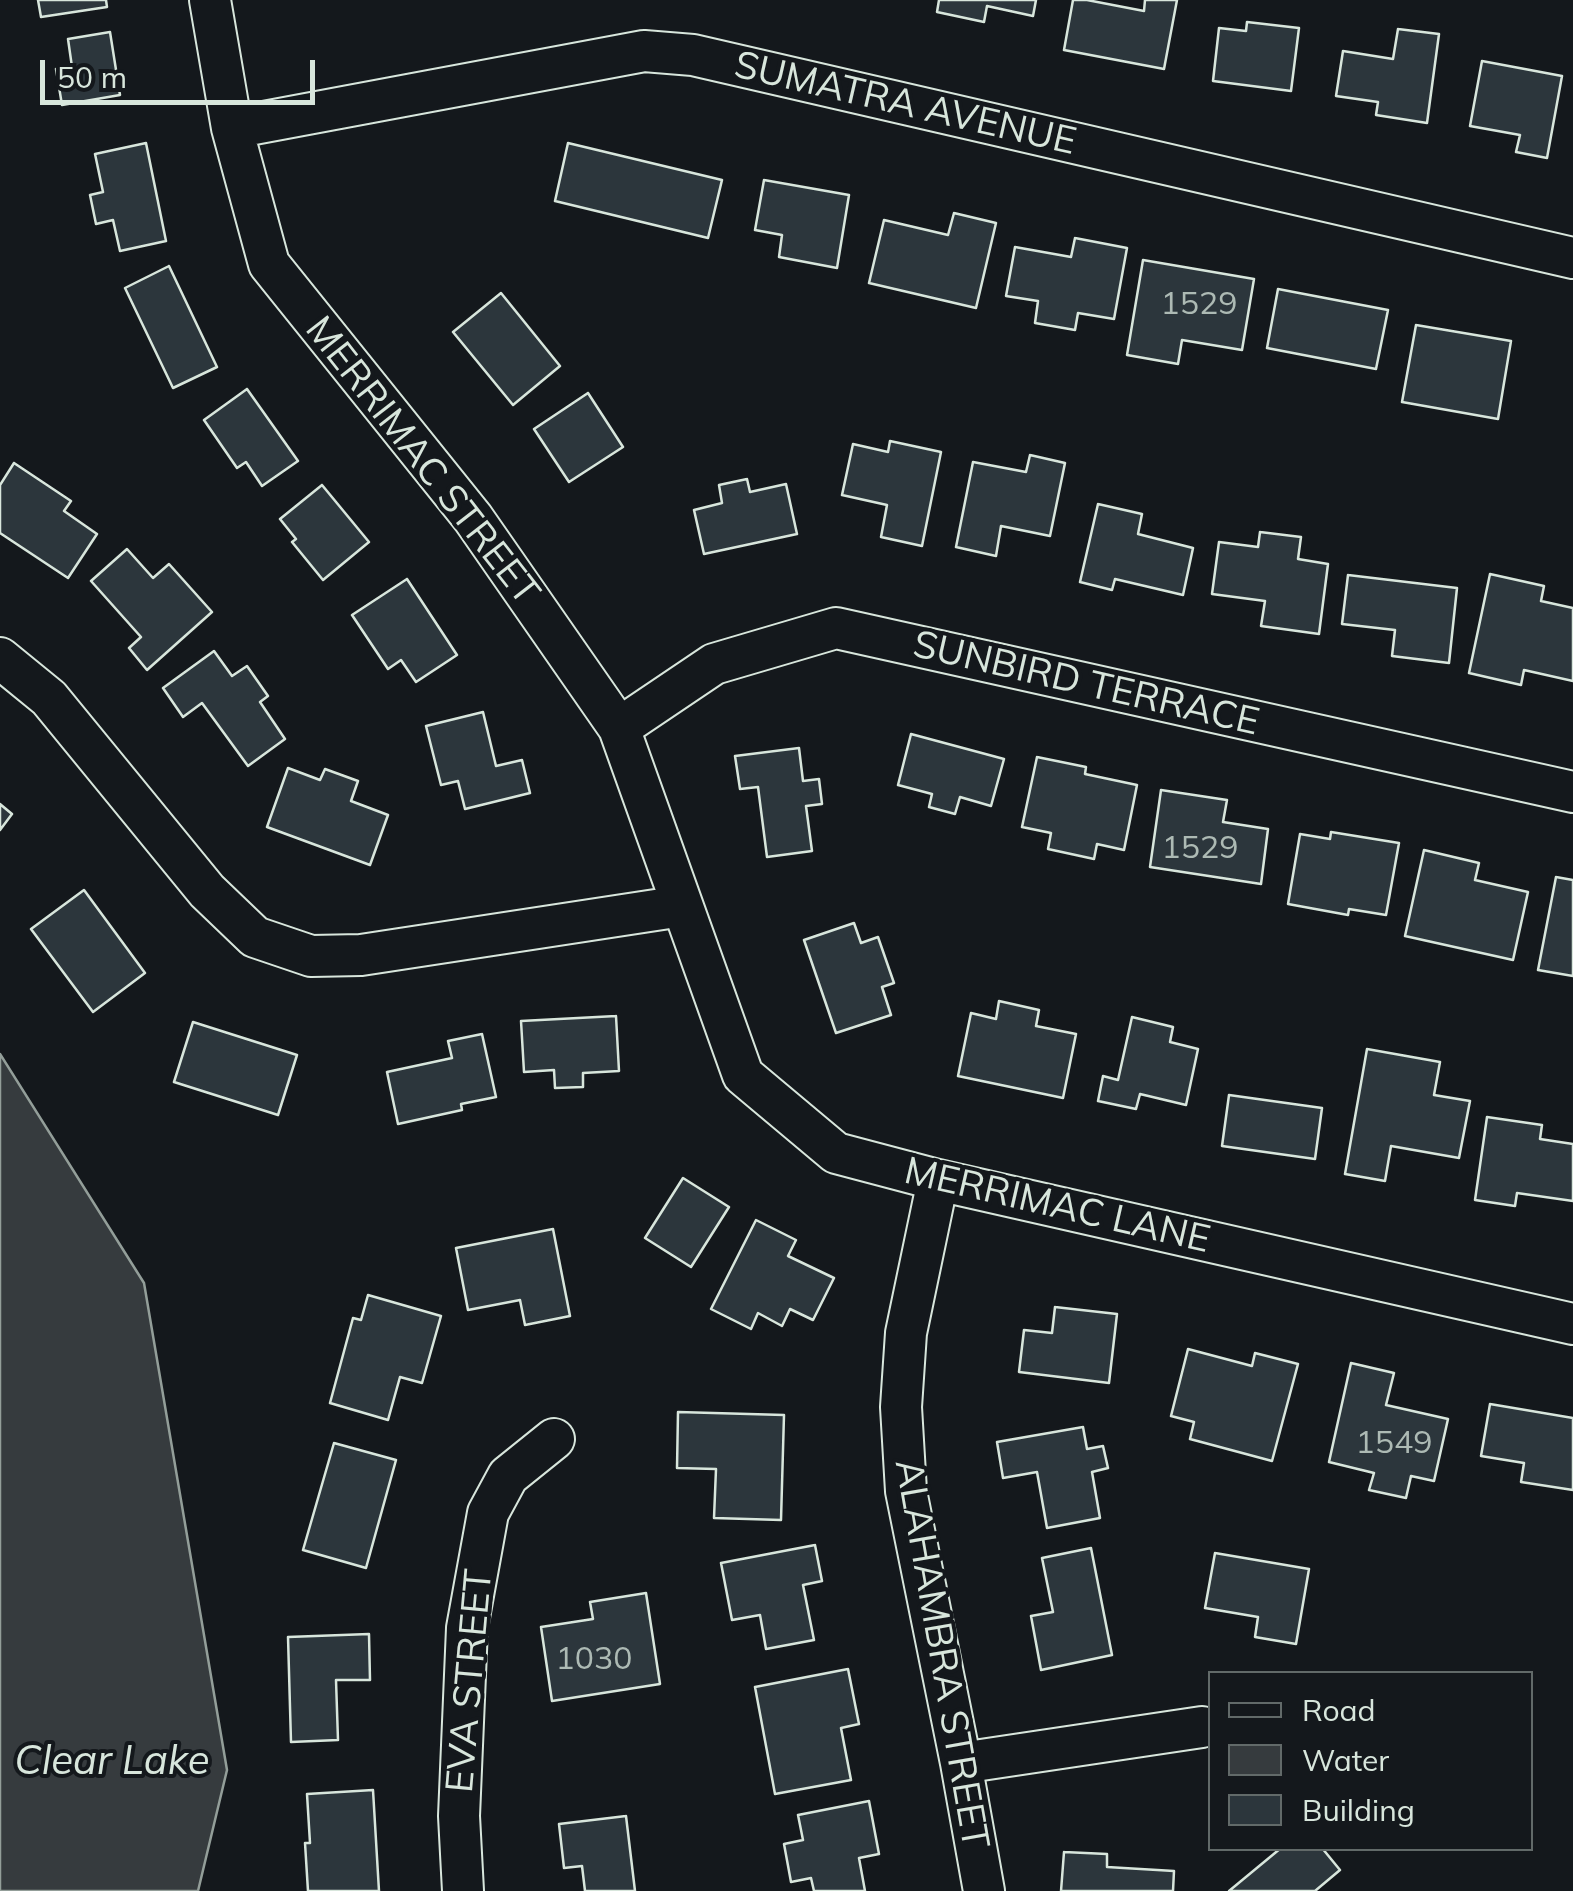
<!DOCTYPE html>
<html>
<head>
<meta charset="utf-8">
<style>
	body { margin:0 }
	#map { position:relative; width:1573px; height:1891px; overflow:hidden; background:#14181c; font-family:Mulish,sans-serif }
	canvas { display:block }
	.legend { position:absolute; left:1208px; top:1671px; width:325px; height:180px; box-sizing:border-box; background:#14181c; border:2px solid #626a69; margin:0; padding:12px 18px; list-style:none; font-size:30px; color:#d8e6dc }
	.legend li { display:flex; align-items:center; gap:20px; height:50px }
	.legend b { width:50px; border:2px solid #626a69 }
	.scale { position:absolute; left:40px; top:60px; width:275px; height:45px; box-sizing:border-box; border:5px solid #d8e6dc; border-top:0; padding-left:12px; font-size:30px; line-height:35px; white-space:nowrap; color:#d8e6dc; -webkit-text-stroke:8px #14181c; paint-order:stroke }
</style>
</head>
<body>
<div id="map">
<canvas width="1573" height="1891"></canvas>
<ul class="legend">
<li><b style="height:12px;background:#14181c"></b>Road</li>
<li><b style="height:28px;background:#363b3e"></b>Water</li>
<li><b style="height:28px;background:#2c363c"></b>Building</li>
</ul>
<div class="scale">50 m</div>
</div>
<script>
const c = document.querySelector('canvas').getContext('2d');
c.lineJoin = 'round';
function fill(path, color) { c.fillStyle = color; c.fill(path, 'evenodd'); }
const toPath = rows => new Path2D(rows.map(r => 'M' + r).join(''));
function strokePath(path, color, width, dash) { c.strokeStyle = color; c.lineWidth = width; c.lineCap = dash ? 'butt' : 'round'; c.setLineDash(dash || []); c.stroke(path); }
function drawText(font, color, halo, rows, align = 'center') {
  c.font = font + ' Mulish,sans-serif'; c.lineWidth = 8; c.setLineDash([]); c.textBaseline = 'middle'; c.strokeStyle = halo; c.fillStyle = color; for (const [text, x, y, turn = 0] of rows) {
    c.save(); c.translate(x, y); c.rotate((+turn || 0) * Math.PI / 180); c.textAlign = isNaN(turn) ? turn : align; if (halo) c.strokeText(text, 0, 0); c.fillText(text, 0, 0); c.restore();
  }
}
const water = toPath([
	[0,1054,144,1283,227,1770,198,1891,0,1891,0,1054]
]);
fill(water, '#363b3e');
strokePath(water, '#939e99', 2.5);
const building = toPath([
	[38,0,106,0,107,7,41,17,38,0],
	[939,0,1036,0,1033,16,987,6,984,22,937,12,939,0],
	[1073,0,1087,0,1144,11,1145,0,1177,0,1164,69,1064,50,1073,0],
	[1247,22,1299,28,1291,91,1213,81,1219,28,1246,31,1247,22],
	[1398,29,1439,34,1427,123,1376,115,1378,102,1336,96,1343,51,1393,59,1398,29],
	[110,32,120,95,62,105,56,69,72,67,68,39,110,32],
	[1482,61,1562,76,1547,158,1516,152,1520,135,1470,126,1482,61],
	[146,143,166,241,120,251,113,220,96,224,90,195,103,192,95,154,146,143],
	[568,143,722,180,708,238,555,201,568,143],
	[764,180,849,195,837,268,779,257,782,235,755,230,764,180],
	[954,213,996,223,976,308,869,283,884,220,948,235,954,213],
	[1075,238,1127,248,1114,319,1078,313,1075,330,1035,323,1038,301,1006,296,1015,247,1071,257,1075,238],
	[1143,260,1254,279,1242,350,1182,340,1178,364,1127,355,1143,260],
	[169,266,217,367,173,388,125,288,169,266],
	[1278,289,1388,310,1376,369,1267,348,1278,289],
	[501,293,560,366,513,405,453,332,501,293],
	[1416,325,1511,341,1498,419,1402,402,1416,325],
	[247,389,298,461,262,486,246,462,237,468,204,420,247,389],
	[588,393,623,447,569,482,534,429,588,393],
	[890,441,941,452,922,546,881,537,887,505,842,495,853,444,888,452,890,441],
	[1030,455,1065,463,1050,536,1001,526,996,556,956,547,973,462,1026,472,1030,455],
	[14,463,71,501,64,511,97,534,68,578,0,533,0,485,14,463],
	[747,479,750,492,786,484,797,534,704,554,694,510,722,503,719,485,747,479],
	[322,485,369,542,323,580,292,542,296,539,280,519,322,485],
	[1098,504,1142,514,1138,534,1193,548,1183,595,1115,579,1112,590,1080,582,1098,504],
	[1260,532,1301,537,1298,559,1328,564,1319,634,1261,626,1265,601,1212,594,1219,542,1258,547,1260,532],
	[127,549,153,578,169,564,212,612,147,670,129,648,141,637,91,581,127,549],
	[1490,574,1544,586,1541,601,1573,608,1573,681,1524,670,1521,685,1469,673,1490,574],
	[1348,575,1457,588,1449,663,1392,656,1395,630,1342,624,1348,575],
	[407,579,457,655,416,682,401,660,388,669,352,615,407,579],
	[214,651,232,676,247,666,268,696,260,702,285,739,248,766,202,703,183,717,163,688,214,651],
	[483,712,496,766,522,760,530,793,465,809,458,781,441,785,426,726,483,712],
	[911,734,1004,759,991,806,960,797,955,814,929,807,932,794,898,785,911,734],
	[799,748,803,781,819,779,822,804,806,806,812,851,767,857,758,787,740,789,735,756,799,748],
	[1037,757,1086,767,1085,774,1137,785,1124,850,1097,844,1094,859,1048,849,1051,833,1022,827,1037,757],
	[288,768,320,780,325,769,358,781,351,801,388,815,370,865,267,827,288,768],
	[1161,790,1227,800,1223,822,1268,829,1261,884,1150,867,1161,790],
	[0,804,12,814,0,830,0,804],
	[1331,832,1399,843,1386,915,1349,909,1348,915,1288,904,1300,834,1330,839,1331,832],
	[1424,850,1479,863,1475,880,1528,892,1513,960,1405,936,1424,850],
	[1556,877,1573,880,1573,976,1538,970,1556,877],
	[84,890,145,973,93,1012,31,929,84,890],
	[854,923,861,943,878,937,894,983,882,987,891,1015,836,1033,804,940,854,923],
	[999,1001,1039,1010,1036,1026,1076,1034,1063,1098,958,1076,971,1013,996,1019,999,1001],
	[616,1016,619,1071,583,1073,583,1087,555,1088,554,1070,524,1072,521,1021,616,1016],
	[1132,1017,1173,1027,1170,1042,1198,1049,1186,1105,1140,1094,1136,1109,1098,1101,1103,1076,1118,1080,1132,1017],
	[193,1022,297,1055,278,1115,174,1082,193,1022],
	[482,1034,496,1097,461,1104,462,1110,398,1124,387,1072,452,1058,448,1041,482,1034],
	[1367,1049,1440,1062,1434,1095,1470,1101,1459,1158,1391,1146,1385,1181,1345,1174,1367,1049],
	[1229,1095,1322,1108,1315,1159,1222,1146,1229,1095],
	[1487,1117,1542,1125,1540,1139,1573,1144,1573,1201,1517,1193,1515,1206,1475,1200,1487,1117],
	[683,1178,729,1207,691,1267,645,1238,683,1178],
	[756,1220,796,1240,788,1256,834,1278,813,1320,790,1309,782,1326,758,1313,751,1329,711,1309,756,1220],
	[553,1229,570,1316,525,1325,520,1300,468,1310,456,1248,553,1229],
	[368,1295,441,1316,422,1383,400,1377,388,1420,330,1403,353,1318,361,1320,368,1295],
	[1055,1307,1117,1314,1109,1383,1019,1372,1024,1330,1052,1333,1055,1307],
	[1188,1349,1252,1366,1255,1353,1298,1364,1272,1461,1190,1439,1194,1422,1171,1416,1188,1349],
	[1351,1363,1394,1373,1386,1405,1448,1419,1434,1481,1411,1476,1406,1498,1369,1490,1374,1473,1329,1462,1351,1363],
	[1490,1404,1573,1418,1573,1490,1521,1482,1524,1463,1481,1456,1490,1404],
	[678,1412,784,1415,781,1520,714,1518,716,1469,677,1468,678,1412],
	[1083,1427,1087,1449,1103,1446,1108,1468,1092,1472,1100,1518,1047,1528,1037,1472,1003,1478,997,1442,1083,1427],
	[334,1443,396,1460,366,1568,303,1550,334,1443],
	[815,1545,822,1581,803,1585,814,1640,766,1649,760,1615,732,1620,721,1563,815,1545],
	[1091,1548,1112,1655,1041,1670,1031,1616,1053,1612,1042,1558,1091,1548],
	[1215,1553,1309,1569,1296,1644,1255,1637,1258,1617,1205,1608,1215,1553],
	[646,1593,660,1684,552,1701,541,1627,593,1619,590,1602,646,1593],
	[369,1634,370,1680,336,1680,338,1740,291,1742,288,1637,369,1634],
	[848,1669,859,1724,841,1728,851,1780,775,1794,755,1687,848,1669],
	[373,1790,379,1891,308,1891,305,1843,310,1843,307,1794,373,1790],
	[869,1801,879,1854,859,1858,865,1891,814,1891,811,1878,791,1882,784,1844,803,1840,798,1815,869,1801],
	[626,1816,635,1891,585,1891,582,1866,564,1868,559,1824,626,1816],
	[1281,1848,1322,1848,1340,1870,1315,1891,1229,1891,1281,1848],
	[1064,1852,1107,1854,1107,1867,1174,1871,1173,1891,1061,1891,1064,1852]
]);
fill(building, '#2c363c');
strokePath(building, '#d8e6dc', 2.5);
const minor = toPath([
	[210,0,232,128,269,264,473,518,619,728,743,1075,836,1153,938,1180,1573,1324],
	[232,128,644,51,693,55,1573,258],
	[0,658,49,698,207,891,255,937,311,956,361,955,682,906],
	[619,728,714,664,836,628,1573,792],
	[938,1180,906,1333,901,1407,906,1491,961,1763,984,1891],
	[961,1763,1202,1727],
	[463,1891,459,1816,467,1628,488,1513,508,1476,554,1439]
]);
strokePath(minor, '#d8e6dc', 44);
strokePath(minor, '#14181c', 40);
drawText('32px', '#adbab4', null, [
	["1529",1199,304],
	["1529",1200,848],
	["1549",1394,1443],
	["1030",594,1659]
]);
drawText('38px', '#d8e6dc', '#14181c', [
	["SUMATRA AVENUE",905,104,13],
	["MERRIMAC STREET",422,461,52],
	["SUNBIRD TERRACE",1086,684,13],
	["MERRIMAC LANE",1057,1206,13],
	["ALAHAMBRA STREET",941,1654,80],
	["EVA STREET",470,1681,-85]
]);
drawText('italic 40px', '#d8e6dc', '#14181c', [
	["Clear Lake",112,1762]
]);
</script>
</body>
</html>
